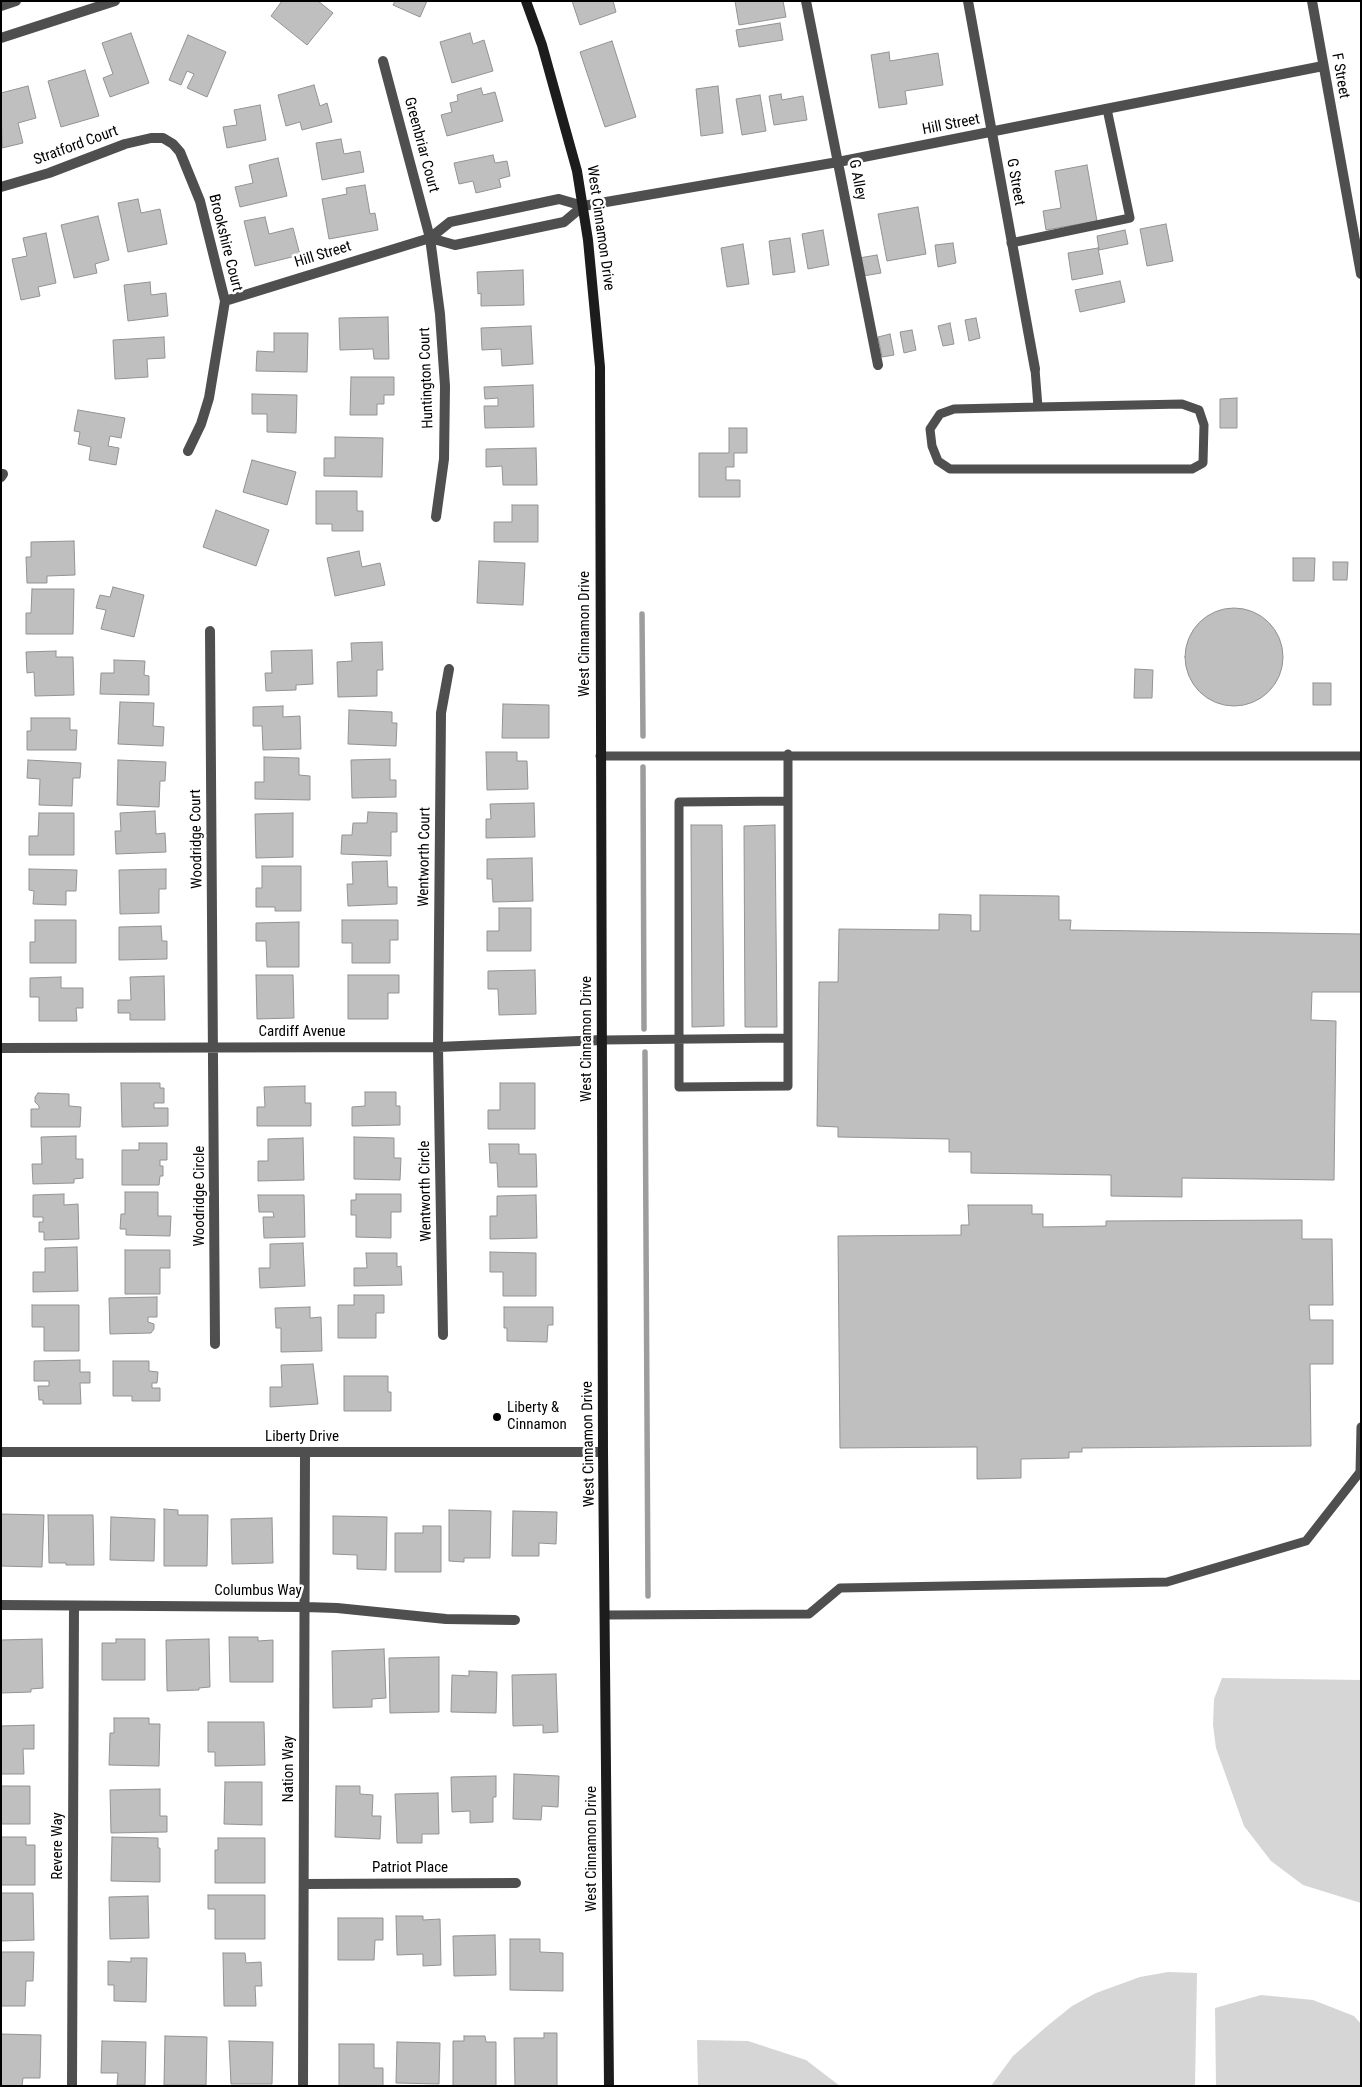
<!DOCTYPE html>
<html>
<head>
<meta charset="utf-8">
<style>
	body { margin:0 }
	#map { position:relative; width:1362px; height:2087px; overflow:hidden; background:#fff; font-family:"Roboto Condensed",sans-serif }
	canvas { display:block }
	.frame { position:absolute; inset:0; border:2px solid #000; pointer-events:none }
</style>
</head>
<body>
<div id="map">
<canvas width="1362" height="2087"></canvas>
<div class="frame"></div>
</div>
<script>
const c = document.querySelector('canvas').getContext('2d');
c.lineJoin = 'round';
function fill(path, color) { c.fillStyle = color; c.fill(path, 'evenodd'); }
const toPath = rows => new Path2D(rows.map(r => 'M' + r).join(''));
function strokePath(path, color, width, dash) { c.strokeStyle = color; c.lineWidth = width; c.lineCap = dash ? 'butt' : 'round'; c.setLineDash(dash || []); c.stroke(path); }
function drawText(font, color, halo, rows, align = 'center') {
  c.font = font + ' "Roboto Condensed",sans-serif'; c.lineWidth = 5; c.setLineDash([]); c.textBaseline = 'middle'; c.strokeStyle = halo; c.fillStyle = color; for (const [text, x, y, turn = 0] of rows) {
    c.save(); c.translate(x, y); c.rotate((+turn || 0) * Math.PI / 180); c.textAlign = isNaN(turn) ? turn : align; if (halo) c.strokeText(text, 0, 0); c.fillText(text, 0, 0); c.restore();
  }
}
fill(toPath([
	[1222,1678,1361,1680,1361,1903,1303,1885,1271,1861,1244,1826,1216,1748,1213,1725,1214,1699],
	[1168,1972,1197,1973,1195,2086,991,2086,1013,2056,1046,2027,1072,2006,1096,1993,1140,1977],
	[1261,1995,1313,2000,1354,2016,1361,2024,1361,2086,1216,2086,1215,2008],
	[697,2040,748,2041,806,2060,840,2086,698,2086]
]), '#d6d6d6');
strokePath(toPath([
	[642,614,643,736],
	[643,767,644,1029],
	[645,1052,648,1596]
]), '#9d9d9d', 5.5);
const building = toPath([
	[282,1,318,1,333,13,307,45,271,16,282,1],
	[395,1,427,1,420,17,393,5,395,1],
	[572,1,613,1,616,12,580,25,572,1],
	[735,1,783,1,786,17,739,25,735,1],
	[780,23,783,40,739,47,736,30,780,23],
	[131,33,149,83,110,97,103,78,113,74,102,43,131,33],
	[470,33,473,44,484,40,493,71,452,83,440,42,470,33],
	[188,35,226,52,207,97,187,88,194,74,187,71,181,85,169,80,188,35],
	[612,41,636,117,605,127,580,52,612,41],
	[889,52,890,61,938,53,943,85,905,91,907,104,879,108,871,55,889,52],
	[85,70,99,116,61,127,48,81,85,70],
	[314,85,320,106,327,103,332,122,302,130,300,122,286,126,278,95,314,85],
	[28,86,36,118,18,123,23,143,2,148,1,93,28,86],
	[718,86,723,133,701,136,696,89,718,86],
	[481,88,483,95,495,92,503,121,447,136,441,115,452,112,450,103,458,101,457,95,481,88],
	[781,94,782,100,803,96,807,120,774,125,769,96,781,94],
	[760,95,766,131,742,135,736,99,760,95],
	[260,105,266,140,227,148,223,127,237,125,234,110,260,105],
	[341,139,344,154,360,151,364,172,322,180,316,143,341,139],
	[493,155,495,163,507,161,510,176,499,179,501,187,476,193,473,181,459,184,454,163,493,155],
	[278,158,287,196,240,207,235,187,253,183,249,165,278,158],
	[1087,165,1097,221,1046,230,1043,211,1061,208,1055,171,1087,165],
	[365,185,370,214,375,213,378,230,329,239,322,199,347,194,346,188,365,185],
	[138,199,141,213,160,209,167,244,128,252,118,203,138,199],
	[918,207,926,254,887,261,878,214,918,207],
	[98,216,109,260,95,264,97,273,74,278,61,225,98,216],
	[265,217,269,234,293,228,300,255,255,266,244,221,265,217],
	[1166,224,1173,261,1147,266,1140,229,1166,224],
	[823,230,829,265,808,269,802,234,823,230],
	[1125,230,1128,244,1099,250,1097,236,1125,230],
	[46,233,56,283,38,287,40,296,21,300,12,259,27,256,23,238,46,233],
	[790,238,795,272,773,275,769,241,790,238],
	[953,243,956,263,938,267,935,245,953,243],
	[743,244,749,284,727,287,721,248,743,244],
	[1098,248,1103,274,1072,280,1068,253,1098,248],
	[877,255,881,273,863,276,859,258,877,255],
	[523,270,524,305,481,306,481,293,478,294,477,272,523,270],
	[1120,281,1125,302,1080,312,1075,290,1120,281],
	[150,282,151,295,166,293,168,316,128,321,124,285,150,282],
	[388,317,389,359,374,359,373,349,340,350,339,318,388,317],
	[976,318,980,338,969,341,965,320,976,318],
	[950,323,954,344,943,346,938,326,950,323],
	[531,326,533,364,502,366,501,349,482,350,481,328,531,326],
	[912,330,916,350,904,353,900,332,912,330],
	[274,333,308,333,307,372,256,371,257,351,274,352,274,333],
	[890,334,894,355,882,357,878,337,890,334],
	[164,337,165,358,147,359,148,377,115,379,113,340,164,337],
	[351,377,394,377,394,395,384,395,384,404,377,404,377,415,350,415,351,377],
	[533,385,534,427,485,428,484,406,498,406,498,398,485,399,484,387,533,385],
	[252,394,297,395,296,433,267,432,267,414,252,414,252,394],
	[1237,398,1237,428,1220,428,1220,399,1237,398],
	[78,410,125,418,121,438,110,436,108,446,119,448,116,465,89,460,91,447,78,444,80,432,74,431,78,410],
	[729,428,747,428,747,453,734,453,734,467,726,467,726,480,740,480,740,497,699,497,699,453,729,453,729,428],
	[335,437,383,438,382,477,324,476,324,458,335,458,335,437],
	[536,448,537,485,503,485,502,466,486,467,486,449,536,448],
	[252,460,296,472,287,505,243,492,252,460],
	[316,491,357,491,357,511,363,511,363,531,332,531,332,524,316,524,316,491],
	[512,505,538,505,538,542,494,542,494,522,512,522,512,505],
	[216,510,269,530,256,566,203,547,216,510],
	[74,541,75,575,47,576,47,583,27,583,26,557,31,557,31,542,74,541],
	[359,551,362,567,380,563,385,585,335,596,327,558,359,551],
	[1293,558,1315,558,1314,581,1293,581,1293,558],
	[479,561,525,563,523,605,477,603,479,561],
	[1333,562,1348,562,1347,580,1333,580,1333,562],
	[113,587,144,595,134,637,101,629,106,610,96,608,100,595,110,597,113,587],
	[32,589,74,589,73,634,26,634,26,613,31,613,32,589],
	'1185 657a49 49 0 1 1 98 0a49 49 0 1 1-98 0Z',
	[382,642,383,670,377,670,377,696,338,697,337,662,352,661,351,643,382,642],
	[312,650,313,684,296,685,296,690,266,691,265,673,272,673,271,651,312,650],
	[56,651,56,657,73,657,74,695,35,696,34,672,27,673,26,652,56,651],
	[114,660,145,661,144,675,149,676,149,695,100,694,101,673,114,673,114,660],
	[1135,669,1153,670,1152,698,1134,698,1135,669],
	[1313,683,1331,683,1331,705,1313,705,1313,683],
	[120,702,154,703,153,726,164,727,163,746,118,744,120,702],
	[503,704,549,705,549,738,502,738,503,704],
	[283,706,283,717,300,716,301,749,263,750,262,726,253,726,253,707,283,706],
	[349,710,392,712,392,723,397,723,396,746,348,744,349,710],
	[31,718,70,718,70,730,77,730,76,750,27,750,27,731,31,731,31,718],
	[486,752,517,752,517,761,527,761,528,789,487,790,486,752],
	[264,757,299,758,299,775,310,776,310,800,255,799,255,782,264,782,264,757],
	[390,759,390,780,396,780,396,797,352,798,351,760,390,759],
	[28,760,81,763,80,778,73,778,72,806,39,805,40,779,27,778,28,760],
	[118,760,166,762,165,781,160,781,159,807,117,805,118,760],
	[534,803,535,837,486,838,486,819,491,819,490,804,534,803],
	[155,811,156,834,165,833,166,852,116,854,115,831,121,831,120,813,155,811],
	[368,812,397,813,397,832,391,832,391,856,341,854,342,835,352,835,353,823,367,823,368,812],
	[39,813,74,813,74,855,29,855,29,836,38,836,39,813],
	[293,813,293,857,256,858,255,814,293,813],
	[691,825,722,825,724,1026,692,1027,691,825],
	[775,825,777,1027,745,1027,744,826,775,825],
	[532,858,533,901,493,902,492,879,487,879,487,859,532,858],
	[387,861,388,887,397,887,397,904,348,906,347,884,353,884,352,862,387,861],
	[262,866,301,866,301,911,275,911,275,907,256,907,256,888,262,888,262,866],
	[29,869,77,870,76,891,66,891,66,905,33,904,34,891,29,890,29,869],
	[166,869,166,889,159,889,159,913,120,914,119,870,166,869],
	[980,895,1059,896,1059,920,1071,920,1070,930,1361,934,1361,992,1312,992,1311,1020,1336,1021,1334,1180,1182,1178,1182,1197,1111,1196,1111,1175,971,1173,971,1152,949,1152,949,1139,838,1137,838,1127,817,1126,819,982,838,982,839,929,939,930,939,914,971,915,971,931,980,931,980,895],
	[499,908,531,908,531,951,487,951,487,931,499,931,499,908],
	[35,920,76,920,76,963,30,963,30,942,35,942,35,920],
	[342,920,398,920,398,940,390,940,390,963,352,963,352,943,342,943,342,920],
	[299,922,299,967,267,967,266,941,256,941,256,923,299,922],
	[161,926,162,941,167,941,167,959,119,960,119,927,161,926],
	[535,970,536,1014,499,1015,498,989,488,989,488,971,535,970],
	[256,975,293,975,294,1018,257,1019,256,975],
	[348,975,399,975,399,993,388,993,388,1019,348,1019,348,975],
	[164,976,165,1020,130,1020,130,1013,118,1013,118,1000,131,1000,130,977,164,976],
	[61,977,61,988,83,988,83,1008,76,1008,77,1021,39,1021,39,997,30,997,30,978,61,977],
	[121,1083,160,1083,160,1088,164,1088,164,1103,154,1103,154,1108,168,1108,168,1126,122,1127,121,1083],
	[500,1083,535,1083,535,1129,488,1129,488,1110,500,1110,500,1083],
	[305,1086,305,1103,311,1103,311,1126,257,1126,257,1107,265,1107,264,1087,305,1086],
	[365,1092,396,1092,396,1106,400,1106,400,1125,352,1126,352,1107,365,1106,365,1092],
	[38,1093,69,1094,69,1106,81,1107,80,1127,31,1127,31,1109,39,1109,39,1106,35,1102,35,1097,38,1093],
	[76,1136,76,1159,83,1159,83,1178,74,1179,74,1183,33,1184,32,1164,42,1164,41,1137,76,1136],
	[354,1137,394,1138,394,1158,401,1158,400,1180,354,1179,354,1137],
	[303,1138,304,1180,258,1181,258,1161,268,1161,268,1139,303,1138],
	[139,1143,167,1143,167,1160,160,1160,160,1166,163,1166,163,1176,160,1176,159,1185,122,1185,122,1150,139,1150,139,1143],
	[489,1144,519,1144,519,1154,536,1154,537,1187,498,1187,497,1163,490,1163,489,1144],
	[125,1192,158,1192,158,1216,171,1216,170,1236,126,1235,126,1229,120,1229,121,1214,125,1214,125,1192],
	[64,1194,64,1205,78,1204,79,1239,44,1240,44,1232,39,1232,39,1222,43,1222,43,1217,33,1217,33,1195,64,1194],
	[356,1194,401,1194,401,1212,391,1212,391,1238,356,1237,356,1215,351,1215,351,1200,356,1200,356,1194],
	[258,1195,304,1195,305,1237,264,1238,263,1217,274,1217,273,1212,259,1212,258,1195],
	[536,1195,537,1238,490,1239,490,1216,497,1216,497,1196,536,1195],
	[968,1205,1032,1205,1032,1214,1043,1214,1043,1227,1106,1226,1106,1221,1302,1220,1302,1239,1332,1239,1333,1305,1309,1305,1310,1320,1333,1320,1333,1364,1310,1364,1311,1446,1082,1448,1082,1452,1069,1452,1069,1458,1021,1459,1021,1478,977,1479,977,1447,840,1448,838,1236,961,1235,961,1225,969,1225,968,1205],
	[303,1243,305,1286,260,1288,259,1268,270,1268,270,1244,303,1243],
	[77,1247,78,1291,33,1292,33,1272,45,1272,45,1248,77,1247],
	[125,1250,170,1250,170,1268,160,1268,160,1294,125,1294,125,1250],
	[490,1252,536,1253,536,1296,503,1296,503,1272,490,1272,490,1252],
	[366,1253,397,1253,397,1267,401,1266,402,1285,354,1286,354,1268,367,1268,366,1253],
	[354,1295,384,1295,384,1313,376,1313,376,1338,338,1338,338,1305,354,1305,354,1295],
	[157,1297,157,1317,148,1317,148,1322,154,1324,154,1329,151,1333,110,1334,109,1298,157,1297],
	[32,1305,79,1305,79,1351,44,1351,44,1327,32,1327,32,1305],
	[310,1307,310,1318,321,1317,322,1351,281,1352,281,1328,276,1328,275,1308,310,1307],
	[504,1307,553,1307,553,1325,548,1325,547,1342,507,1341,507,1328,504,1328,504,1307],
	[80,1360,80,1372,90,1372,90,1383,80,1383,81,1404,43,1404,43,1400,39,1400,38,1386,49,1386,49,1381,34,1381,34,1361,80,1360],
	[113,1361,149,1361,149,1371,158,1372,157,1383,152,1383,152,1388,160,1388,160,1401,132,1401,132,1396,113,1396,113,1361],
	[313,1364,318,1404,270,1407,270,1387,282,1387,281,1365,313,1364],
	[344,1376,388,1376,388,1392,391,1392,391,1411,344,1411,344,1376],
	[164,1509,178,1510,178,1515,208,1515,207,1566,164,1566,164,1509],
	[449,1510,491,1511,490,1558,464,1558,464,1562,449,1561,449,1510],
	[513,1511,557,1512,556,1544,539,1543,539,1556,512,1556,513,1511],
	[1,1514,44,1515,42,1567,1,1566,1,1514],
	[48,1515,93,1515,94,1565,66,1565,66,1563,49,1563,48,1515],
	[333,1516,387,1517,386,1570,357,1569,357,1555,333,1554,333,1516],
	[111,1517,155,1519,154,1561,110,1560,111,1517],
	[272,1518,273,1563,232,1564,231,1519,272,1518],
	[423,1526,441,1526,441,1572,395,1572,395,1533,423,1533,423,1526],
	[229,1637,258,1637,258,1641,273,1640,273,1682,230,1682,229,1637],
	[42,1639,43,1688,31,1689,31,1692,1,1693,1,1640,42,1639],
	[116,1639,145,1639,145,1680,102,1680,102,1643,116,1643,116,1639],
	[209,1639,210,1687,199,1688,199,1690,167,1691,166,1640,209,1639],
	[384,1649,386,1698,372,1699,372,1707,333,1708,332,1651,384,1649],
	[439,1657,439,1712,390,1713,389,1658,439,1657],
	[469,1671,497,1672,496,1713,451,1712,452,1675,469,1676,469,1671],
	[556,1674,558,1732,543,1733,543,1725,513,1726,512,1675,556,1674],
	[114,1718,149,1718,149,1724,160,1724,159,1766,109,1765,110,1733,114,1733,114,1718],
	[208,1722,264,1722,265,1765,215,1766,215,1752,208,1752,208,1722],
	[34,1725,34,1749,23,1749,24,1774,1,1774,1,1726,34,1725],
	[514,1774,559,1776,558,1807,542,1806,541,1820,513,1819,514,1774],
	[496,1776,496,1797,493,1797,493,1822,470,1823,470,1811,452,1812,451,1777,496,1776],
	[225,1782,262,1782,262,1825,224,1824,225,1782],
	[1,1786,30,1786,30,1824,1,1824,1,1786],
	[336,1786,360,1786,360,1794,373,1795,372,1816,381,1816,380,1839,335,1837,336,1786],
	[160,1789,160,1816,167,1816,167,1832,111,1833,110,1790,160,1789],
	[438,1793,439,1834,422,1834,422,1843,397,1843,395,1794,438,1793],
	[1,1837,26,1837,26,1845,35,1845,35,1885,1,1885,1,1837],
	[112,1837,158,1838,158,1848,160,1848,160,1882,111,1881,112,1837],
	[218,1838,265,1838,265,1883,215,1883,215,1850,218,1850,218,1838],
	[1,1893,33,1893,34,1940,1,1941,1,1893],
	[208,1895,265,1895,265,1939,215,1939,215,1909,208,1909,208,1895],
	[148,1896,149,1938,110,1939,109,1897,148,1896],
	[396,1916,423,1916,423,1920,440,1919,441,1965,423,1966,423,1954,397,1955,396,1916],
	[338,1918,383,1918,383,1940,375,1940,374,1960,338,1960,338,1918],
	[495,1935,496,1975,454,1976,453,1936,495,1935],
	[510,1939,540,1939,540,1952,563,1953,563,1991,510,1990,510,1939],
	[1,1952,34,1952,33,1981,26,1981,25,2006,1,2006,1,1952],
	[223,1953,245,1953,246,1963,261,1962,262,1986,255,1986,256,2006,224,2006,223,1953],
	[131,1958,147,1958,146,2002,114,2001,114,1985,108,1985,108,1961,131,1962,131,1958],
	[544,2033,557,2033,557,2086,515,2086,514,2038,544,2038,544,2033],
	[1,2034,41,2035,40,2078,23,2078,22,2086,1,2086,1,2034],
	[165,2036,207,2037,206,2085,164,2085,165,2036],
	[464,2036,485,2036,486,2042,496,2042,496,2086,453,2086,453,2041,464,2041,464,2036],
	[102,2041,146,2042,145,2085,117,2085,118,2073,101,2073,102,2041],
	[229,2041,273,2042,272,2084,231,2084,229,2041],
	[397,2042,440,2043,439,2084,396,2083,397,2042],
	[339,2044,374,2044,374,2068,383,2068,383,2086,339,2086,339,2044]
]);
fill(building, '#bfbfbf');
strokePath(building, '#939393', 1);
strokePath(toPath([
	[1011,243,1130,218,1107,109],
	[1035,369,1038,407,1182,404,1199,410,1204,425,1203,463,1192,469,950,469,938,461,932,446,930,429,940,414,954,409,1038,407],
	[600,756,1361,756],
	[788,1038,788,1086,679,1087,679,802,788,801],
	[602,1040,788,1038,788,754],
	[606,1615,809,1614,840,1588,1167,1582,1306,1541,1360,1472,1361,1427]
]), '#4f4f4f', 9);
strokePath(toPath([
	[806,1,878,365],
	[968,1,1035,369],
	[1312,1,1361,274],
	[383,61,430,238,440,314,445,386,444,459,436,517],
	[1,187,49,173,125,144,151,138,163,138,173,144,180,152,200,201,225,301,209,398,201,424,188,451],
	[430,238,455,245,564,222,583,206],
	[225,301,430,238,450,222,559,199,583,206,838,162,1323,66],
	[1,477,3,474],
	[210,631,215,1344],
	[1,1048,438,1047,602,1040],
	[443,1335,438,1047,441,713,449,669],
	[1,1605,305,1607,337,1608,446,1619,515,1620],
	[304,1884,516,1883],
	[72,2086,74,1606],
	[303,2086,305,1452]
]), '#4f4f4f', 10);
strokePath(toPath([
	[1,6,16,1],
	[1,38,115,1],
	[1,1452,603,1452]
]), '#4f4f4f', 10);
strokePath(toPath([
	[526,1,542,45,577,171,588,240,600,367,603,1452,609,2086]
]), '#1c1c1c', 10);
for (const [x, y, r, color] of [
	[497,1417,5,"#000"]
]) { const dot = new Path2D(); dot.arc(x, y, r, 0, 2 * Math.PI); c.fillStyle = color; c.fill(dot); strokePath(dot, '#fff', 2); }
drawText('15px', '#000', '#fff', [
	["F Street",1340,76,80],
	["Hill Street",951,125,-11],
	["Greenbriar Court",421,145,75],
	["Stratford Court",76,146,-20],
	["G Alley",857,180,79],
	["G Street",1015,182,80],
	["West Cinnamon Drive",600,228,82],
	["Brookshire Court",225,243,76],
	["Hill Street",323,255,-17],
	["Huntington Court",427,378,-92],
	["West Cinnamon Drive",585,634,-90],
	["Woodridge Court",197,839,-91],
	["Wentworth Court",425,857,-89],
	["Cardiff Avenue",302,1032],
	["West Cinnamon Drive",587,1039,-90],
	["Wentworth Circle",426,1191,-91],
	["Woodridge Circle",200,1196,-90],
	["Liberty Drive",302,1437],
	["West Cinnamon Drive",589,1444,-91],
	["Columbus Way",258,1591],
	["Nation Way",289,1769,-90],
	["Revere Way",58,1846,-90],
	["West Cinnamon Drive",592,1849,-90],
	["Patriot Place",410,1868]
]);
drawText('15px', '#000', '#fff', [
	["Liberty &",507,1408],
	["Cinnamon",507,1425]
], 'left');
</script>
</body>
</html>
